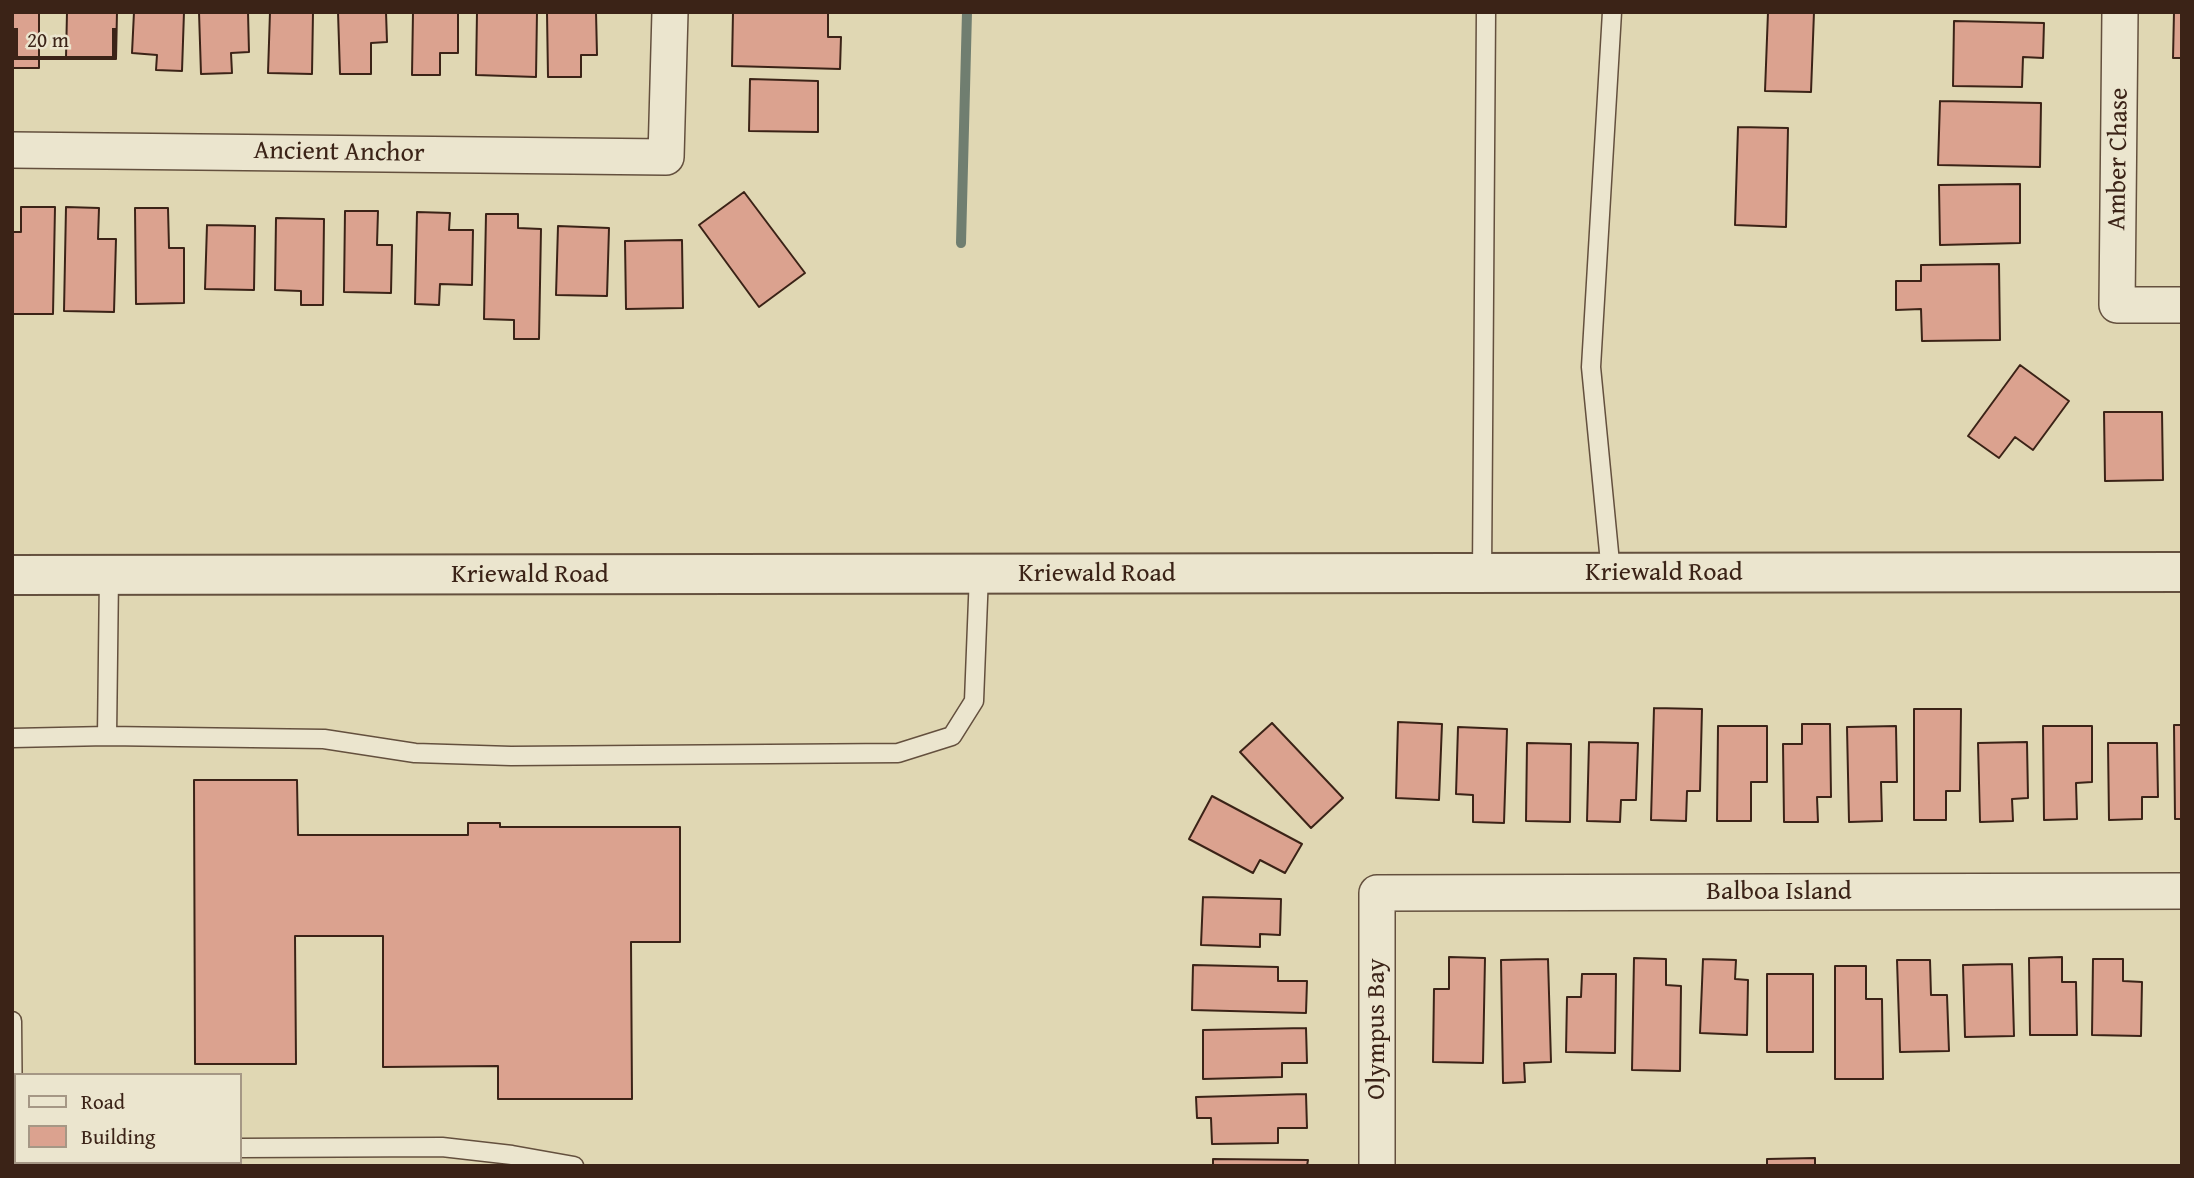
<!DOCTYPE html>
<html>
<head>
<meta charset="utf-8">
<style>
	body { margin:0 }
	#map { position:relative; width:2194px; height:1178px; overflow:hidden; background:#e0d7b3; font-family:"Gentium Book Plus",serif }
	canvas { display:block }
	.frame { position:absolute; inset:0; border:14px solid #3b2317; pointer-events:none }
	.legend { position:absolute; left:14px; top:1073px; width:228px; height:91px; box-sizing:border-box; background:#ebe5ce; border:2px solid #a59785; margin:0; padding:9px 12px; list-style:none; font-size:21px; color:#3b2317 }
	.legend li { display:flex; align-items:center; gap:14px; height:35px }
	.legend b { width:35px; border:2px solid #a59785 }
	.scale { position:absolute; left:14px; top:28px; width:102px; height:32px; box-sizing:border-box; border:4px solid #3b2317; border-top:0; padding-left:9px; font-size:21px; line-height:24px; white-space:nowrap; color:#3b2317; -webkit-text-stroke:5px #ebe5ce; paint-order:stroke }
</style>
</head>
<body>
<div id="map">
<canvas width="2194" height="1178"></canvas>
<div class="frame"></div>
<ul class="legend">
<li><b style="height:9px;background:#ebe5ce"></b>Road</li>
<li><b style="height:19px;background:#dba28f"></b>Building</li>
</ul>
<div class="scale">20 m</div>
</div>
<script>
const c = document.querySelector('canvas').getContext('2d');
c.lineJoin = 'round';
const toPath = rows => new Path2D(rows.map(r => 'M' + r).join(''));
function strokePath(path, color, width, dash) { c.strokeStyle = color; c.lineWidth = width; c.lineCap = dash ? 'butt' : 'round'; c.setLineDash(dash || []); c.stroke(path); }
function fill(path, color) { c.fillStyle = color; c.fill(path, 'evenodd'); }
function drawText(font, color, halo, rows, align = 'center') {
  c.font = font + ' "Gentium Book Plus",serif'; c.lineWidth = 7; c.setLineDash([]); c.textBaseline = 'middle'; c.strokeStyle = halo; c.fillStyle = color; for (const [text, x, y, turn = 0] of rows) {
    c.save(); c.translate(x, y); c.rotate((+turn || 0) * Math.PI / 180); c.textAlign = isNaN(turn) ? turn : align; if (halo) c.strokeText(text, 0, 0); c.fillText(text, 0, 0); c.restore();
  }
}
strokePath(toPath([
	[961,243,967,12]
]), '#707e70', 10);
const building = toPath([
	[12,12,39,12,39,68,12,68,12,12],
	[67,12,117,12,116,59,66,58,67,12],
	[134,12,184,12,182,71,156,70,157,55,132,53,134,12],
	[199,12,248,12,249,52,231,53,232,73,201,74,199,12],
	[270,12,313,12,312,74,268,73,270,12],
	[338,12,386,12,387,42,371,43,371,74,340,74,338,12],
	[413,12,458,12,458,53,440,53,440,75,412,75,413,12],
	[477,12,537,12,536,77,476,75,477,12],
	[547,12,596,12,597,55,581,55,581,77,548,77,547,12],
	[733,12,828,12,828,37,841,37,840,69,732,66,733,12],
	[1768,12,1814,12,1811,92,1765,91,1768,12],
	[2174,12,2182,12,2182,58,2173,58,2174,12],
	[1954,21,2044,23,2043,58,2023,57,2022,87,1953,86,1954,21],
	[750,79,818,81,818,132,749,131,750,79],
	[1940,101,2041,103,2040,167,1938,165,1940,101],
	[1738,127,1788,128,1786,227,1735,225,1738,127],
	[2020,184,2020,243,1940,245,1939,185,2020,184],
	[744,192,805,273,759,307,699,225,744,192],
	[21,207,55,207,53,314,12,314,12,232,21,232,21,207],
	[66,207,99,208,98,239,116,239,114,312,64,311,66,207],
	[135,208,168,208,169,248,184,248,184,303,136,304,135,208],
	[345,211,378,211,377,245,392,245,391,293,344,292,345,211],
	[417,212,450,213,449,230,473,230,472,285,440,284,439,305,415,304,417,212],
	[486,214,518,214,518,228,541,229,539,339,514,339,514,320,484,319,486,214],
	[276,218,324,219,323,305,301,305,301,291,275,290,276,218],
	[207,225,255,226,254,290,205,289,207,225],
	[558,226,609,228,607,296,556,295,558,226],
	[682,240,683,308,626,309,625,241,682,240],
	[1999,264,2000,340,1922,341,1921,309,1896,310,1896,281,1921,281,1921,265,1999,264],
	[2020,365,2069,401,2033,450,2015,437,1999,458,1968,436,2020,365],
	[2104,412,2162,412,2163,480,2105,481,2104,412],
	[1654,708,1702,709,1700,791,1687,791,1686,821,1651,820,1654,708],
	[1914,709,1961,709,1960,791,1946,791,1946,820,1914,820,1914,709],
	[1398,722,1442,724,1439,800,1396,798,1398,722],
	[1272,723,1343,798,1311,828,1240,752,1272,723],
	[1802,724,1830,724,1831,797,1817,797,1818,822,1784,822,1783,744,1802,744,1802,724],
	[2174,725,2182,725,2182,819,2175,819,2174,725],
	[1718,726,1767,726,1767,782,1751,782,1751,821,1717,821,1718,726],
	[1896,726,1897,782,1881,782,1882,821,1849,822,1847,727,1896,726],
	[2043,726,2092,726,2092,782,2076,783,2077,819,2044,820,2043,726],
	[1458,727,1507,729,1504,823,1473,822,1473,795,1456,794,1458,727],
	[1589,742,1638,743,1636,800,1621,800,1620,822,1587,821,1589,742],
	[2027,742,2028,798,2012,799,2013,821,1980,822,1978,743,2027,742],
	[1527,743,1571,744,1570,822,1526,821,1527,743],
	[2108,743,2157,743,2158,797,2142,797,2142,819,2109,820,2108,743],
	[194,780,297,780,298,835,468,835,468,823,500,823,500,827,680,827,680,942,631,942,632,1099,498,1099,498,1066,383,1067,383,936,295,936,296,1064,195,1064,194,780],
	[1212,796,1302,844,1285,873,1260,860,1253,873,1189,839,1212,796],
	[1203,897,1281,899,1280,935,1260,934,1260,947,1201,945,1203,897],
	[1449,957,1485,958,1483,1063,1433,1062,1434,989,1449,989,1449,957],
	[2062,957,2062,982,2076,982,2077,1035,2030,1035,2029,958,2062,957],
	[1634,958,1666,959,1666,985,1681,986,1680,1071,1632,1070,1634,958],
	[1548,959,1551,1062,1524,1063,1525,1082,1503,1083,1501,960,1548,959],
	[1703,959,1736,960,1735,979,1748,980,1747,1035,1700,1033,1703,959],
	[2093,959,2123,959,2123,981,2142,982,2141,1036,2092,1035,2093,959],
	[1897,960,1930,960,1931,995,1947,995,1949,1051,1900,1052,1897,960],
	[2012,964,2014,1036,1965,1037,1963,965,2012,964],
	[1193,965,1278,967,1278,981,1307,981,1306,1013,1192,1010,1193,965],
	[1835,966,1866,966,1866,999,1882,999,1883,1079,1835,1079,1835,966],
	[1582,974,1616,974,1615,1053,1566,1052,1567,997,1581,997,1582,974],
	[1767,974,1813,974,1813,1052,1767,1052,1767,974],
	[1306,1028,1307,1063,1282,1063,1282,1077,1203,1079,1203,1030,1306,1028],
	[1306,1094,1307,1128,1278,1128,1278,1143,1212,1144,1211,1118,1197,1118,1196,1097,1306,1094],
	[1815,1158,1815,1166,1767,1166,1767,1159,1815,1158],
	[1213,1159,1308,1160,1307,1166,1213,1166,1213,1159]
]);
fill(building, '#dba28f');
strokePath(building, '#3b2317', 2);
const service = toPath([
	[1611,573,1591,367,1612,12],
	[1482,574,1486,12],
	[107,736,109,575],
	[12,738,107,736,324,739,415,753,511,756,898,753,952,736,974,701,979,574],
	[12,1021,13,1128,16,1130],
	[240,1148,442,1147,512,1155,574,1166],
	[12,1166,13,1128],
	[135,1166,135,1162]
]);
const minor = toPath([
	[2120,12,2117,305,2182,305],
	[12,150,666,157,670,12],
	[1377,1166,1377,893,2182,891]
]);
const tertiary = toPath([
	[12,575,2182,572]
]);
strokePath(service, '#64503e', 21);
strokePath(minor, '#64503e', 38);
strokePath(tertiary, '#64503e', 42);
strokePath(service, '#ebe5ce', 18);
strokePath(minor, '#ebe5ce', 35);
strokePath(tertiary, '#ebe5ce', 38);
drawText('26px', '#3b2317', '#ebe5ce', [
	["Ancient Anchor",339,153,1],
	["Amber Chase",2119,159,-89],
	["Kriewald Road",1664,573],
	["Kriewald Road",1097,574],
	["Kriewald Road",530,575],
	["Balboa Island",1779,892],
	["Olympus Bay",1377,1029,-90]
]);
</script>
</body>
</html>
